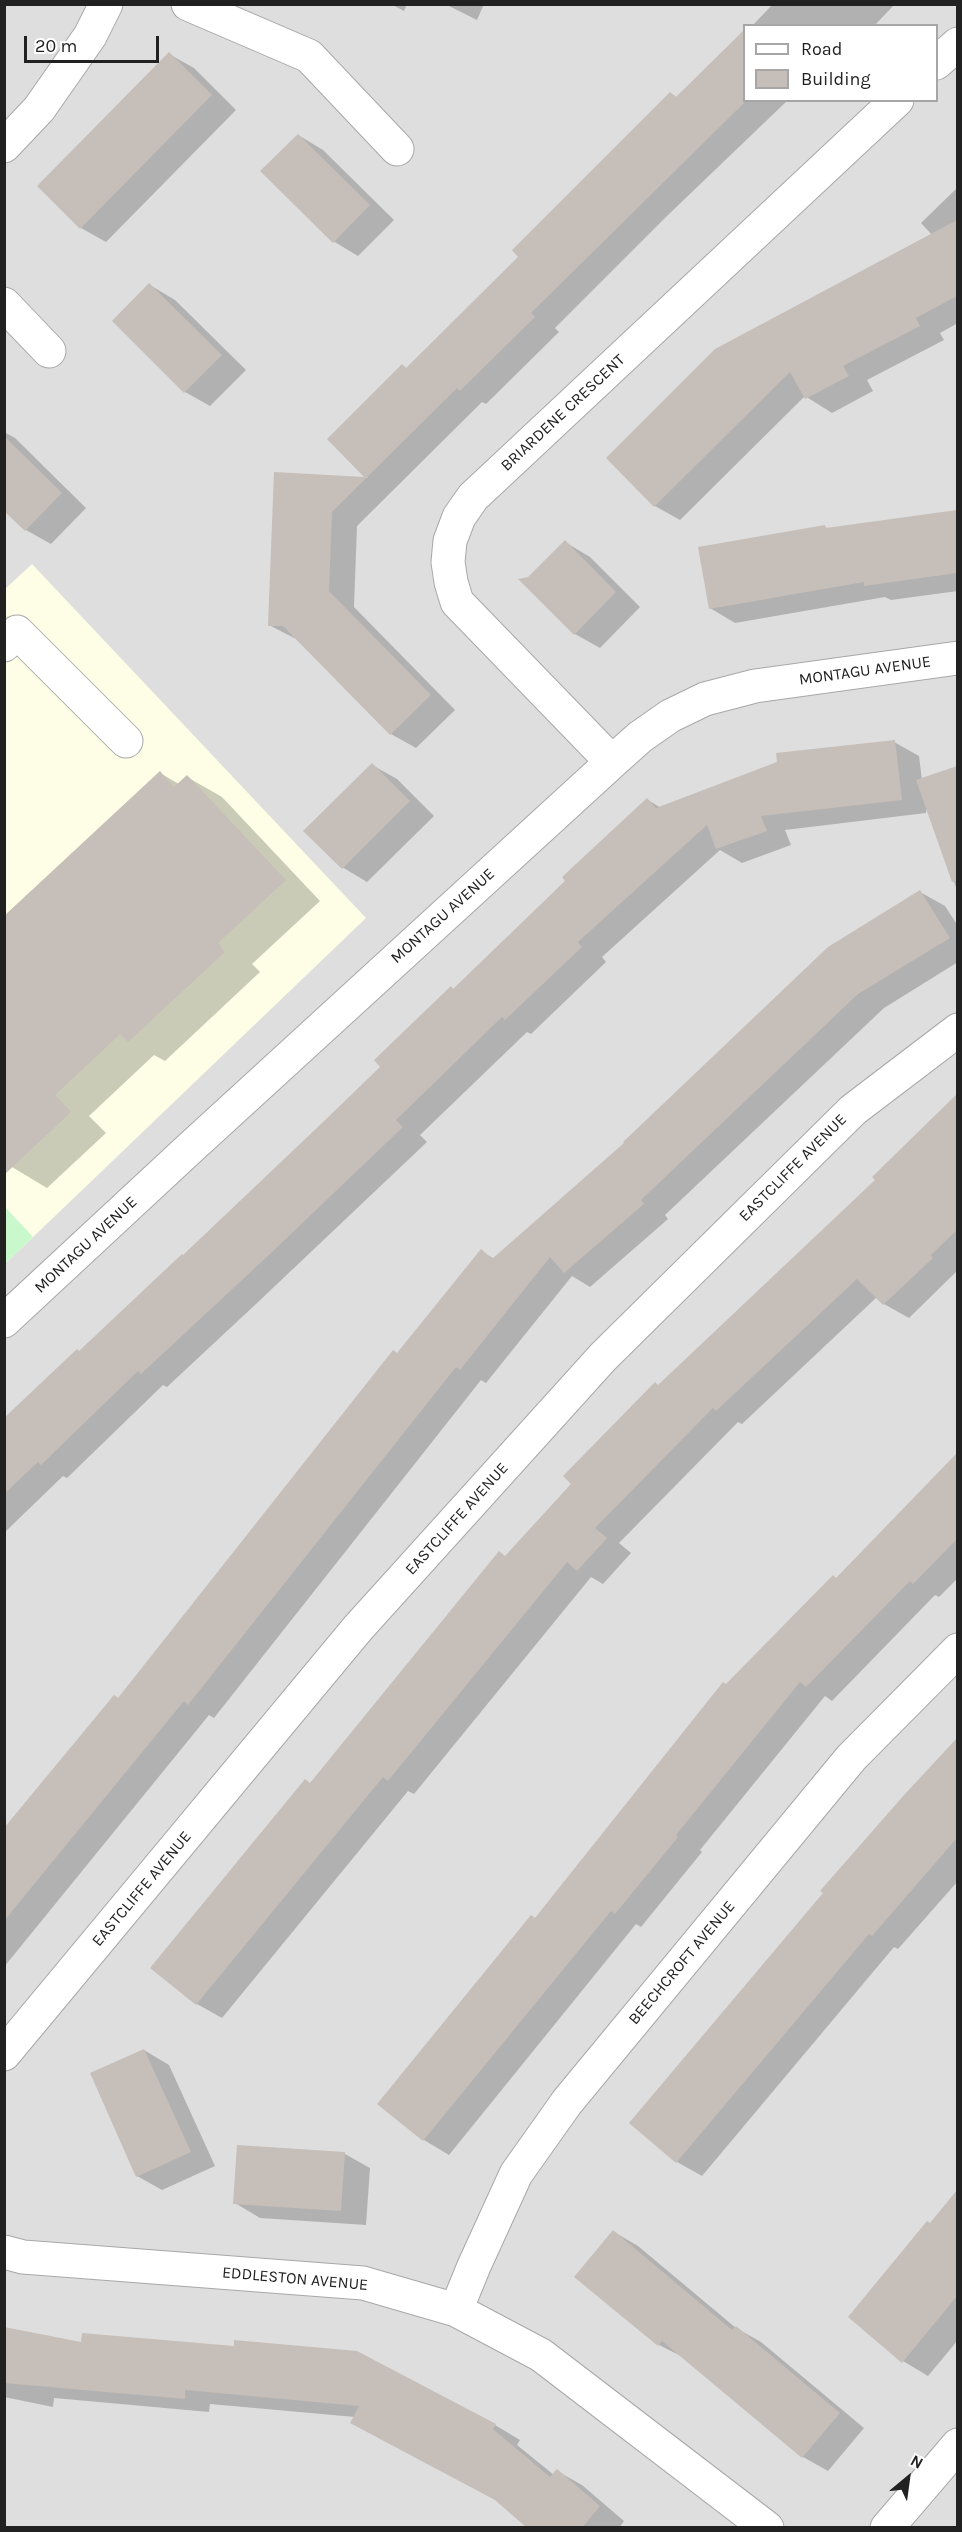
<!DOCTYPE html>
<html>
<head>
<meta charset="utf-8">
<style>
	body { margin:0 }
	#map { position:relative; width:962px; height:2532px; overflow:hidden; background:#f1eee8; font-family:Karla,sans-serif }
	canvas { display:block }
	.frame { position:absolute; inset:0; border:6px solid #212121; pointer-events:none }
	.legend { position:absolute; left:743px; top:24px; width:195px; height:78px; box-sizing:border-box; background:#fff; border:2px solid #a6a6a6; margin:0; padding:8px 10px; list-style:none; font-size:18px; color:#212121 }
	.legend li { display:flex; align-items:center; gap:12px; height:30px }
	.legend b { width:30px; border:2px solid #a6a6a6 }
	.north { position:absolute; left:878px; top:2448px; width:60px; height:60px; -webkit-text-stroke:4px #fff; paint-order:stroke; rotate:29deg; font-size:16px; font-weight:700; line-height:24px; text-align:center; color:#212121 }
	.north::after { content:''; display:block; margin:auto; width:21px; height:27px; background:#212121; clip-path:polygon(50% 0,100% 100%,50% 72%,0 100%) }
	.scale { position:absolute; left:24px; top:36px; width:135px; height:27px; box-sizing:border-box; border:3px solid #212121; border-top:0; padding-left:8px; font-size:18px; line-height:21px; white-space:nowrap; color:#212121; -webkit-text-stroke:4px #fff; paint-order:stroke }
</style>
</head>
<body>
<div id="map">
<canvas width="962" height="2532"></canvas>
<div class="frame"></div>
<ul class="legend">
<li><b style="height:8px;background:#fff"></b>Road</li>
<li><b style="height:16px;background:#c6beb8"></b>Building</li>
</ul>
<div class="north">N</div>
<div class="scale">20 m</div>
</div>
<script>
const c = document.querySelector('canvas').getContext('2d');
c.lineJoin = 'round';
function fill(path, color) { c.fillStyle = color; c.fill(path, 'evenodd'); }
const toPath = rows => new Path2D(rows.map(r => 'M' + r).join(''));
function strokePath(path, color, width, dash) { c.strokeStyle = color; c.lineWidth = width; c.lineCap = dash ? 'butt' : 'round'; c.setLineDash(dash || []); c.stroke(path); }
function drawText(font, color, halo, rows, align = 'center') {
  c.font = font + ' Karla,sans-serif'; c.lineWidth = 4.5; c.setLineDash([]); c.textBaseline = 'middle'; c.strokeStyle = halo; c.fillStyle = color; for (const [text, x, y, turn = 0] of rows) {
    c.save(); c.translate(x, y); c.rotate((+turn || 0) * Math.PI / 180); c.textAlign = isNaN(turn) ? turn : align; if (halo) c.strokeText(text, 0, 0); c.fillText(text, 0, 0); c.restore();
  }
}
fill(toPath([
	[5,5,957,5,957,2527,5,2527],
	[744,26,936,26,936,100,744,100]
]), '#dfdede');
fill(toPath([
	[32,564,366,918,5,1264,4,590]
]), '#fdfee5');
fill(toPath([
	[5,1207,33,1237,5,1264]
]), '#c9f8cd');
fill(toPath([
	[391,4,407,4,404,11],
	[445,4,484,4,477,20],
	[773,4,895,4,874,26,752,26],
	[744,33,744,100,788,100,668,215,555,328,559,332,486,404,482,402,357,526,354,607,455,710,416,748,391,734,298,640,269,625,276,474,368,478,329,439,402,366,408,369,520,257,670,93,678,98],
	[169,54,194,68,236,110,106,242,81,228],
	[298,135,323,150,394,220,358,256,333,241],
	[958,187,958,323,940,333,944,340,867,380,873,391,832,413,805,396,680,520,655,506,608,458,932,235,921,223],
	[150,285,175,300,246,370,210,406,185,392],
	[4,432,15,438,86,508,51,544,26,530,4,509],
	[958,511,958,591,891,600,885,597,735,623,710,608,825,527,829,529],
	[565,542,590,557,640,607,600,648,575,634,529,578],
	[894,742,919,756,922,780,958,768,958,893,927,806,926,813,785,830,791,845,742,863,720,850,602,957,606,962,531,1034,527,1032,420,1135,427,1142,256,1304,167,1387,163,1385,67,1478,63,1476,4,1533,4,1420,184,1257,382,1067,454,990,648,800,661,808],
	[372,765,397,779,434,816,367,882,342,867],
	[160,773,179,784,187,777,222,797,320,901,252,964,260,972,165,1061,154,1055,89,1116,106,1133,47,1188,12,1167],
	[920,892,945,906,958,926,958,962,884,1008,665,1215,668,1219,590,1287,572,1276,486,1383,481,1380,214,1718,209,1715,4,1967,4,1830,119,1699,481,1251,494,1259],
	[954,1100,958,1102,958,1270,909,1318,884,1304,877,1297,742,1424,738,1422,619,1543,631,1553,603,1584,591,1577,414,1794,408,1791,222,2018,197,2004,152,1967,506,1557,659,1386,877,1180],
	[958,1469,958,1578,939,1597,935,1595,832,1701,825,1696,700,1850,702,1852,641,1927,636,1924,449,2155,424,2140,379,2104,536,1919,726,1686,837,1579],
	[958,1741,958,1881,898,1949,894,1947,702,2176,677,2162,906,1795],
	[144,2050,169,2065,215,2166,162,2190,137,2176],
	[238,2147,345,2154,370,2168,366,2225,260,2218,235,2203],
	[958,2191,958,2340,928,2376,903,2361,850,2317],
	[614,2232,638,2246,736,2328,761,2342,864,2428,828,2471,803,2457,685,2358,659,2345,577,2277],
	[4,2328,495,2425,520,2440,517,2445,554,2475,557,2471,582,2485,624,2521,619,2528,525,2528,527,2525,499,2502,355,2417,210,2404,209,2412,54,2398,53,2407,4,2397]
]), '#0003');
fill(toPath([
	[744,30,744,103,531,313,535,317,460,391,457,388,332,512,329,591,431,695,390,735,283,626,268,626,274,472,364,477,327,439,402,364,406,368,518,257,512,250,670,92,676,97],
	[169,52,212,95,80,229,37,186],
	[298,134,370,205,333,243,260,171],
	[957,220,957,296,916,318,920,326,843,366,849,376,805,399,790,372,654,507,606,458,715,349],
	[149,283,222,355,184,393,112,321],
	[4,436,62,493,25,531,4,511],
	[957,510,957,573,864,586,864,582,709,609,698,547,825,525,826,528],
	[565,540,616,592,574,635,518,579,528,577],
	[895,740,902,800,761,816,767,831,716,849,707,825,578,942,582,947,505,1020,502,1017,396,1120,403,1127,270,1254,141,1374,138,1371,41,1465,38,1462,4,1494,4,1418,77,1349,79,1351,182,1254,183,1255,321,1124,380,1067,374,1060,451,986,453,989,565,881,562,877,647,798,656,808,777,762,776,753],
	[372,763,410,801,342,869,303,831],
	[957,766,957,881,952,882,916,780],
	[160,771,174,787,187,775,286,880,218,943,225,952,128,1042,120,1034,55,1095,71,1112,4,1175,4,916],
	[920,890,950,938,858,994,641,1200,644,1204,564,1273,550,1257,460,1370,456,1367,188,1705,184,1701,4,1921,4,1828,114,1695,118,1698,393,1350,397,1353,481,1249,492,1259,624,1143,623,1142,828,947],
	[957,1094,957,1230,931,1255,933,1258,883,1305,857,1279,716,1411,713,1408,595,1528,607,1538,577,1571,567,1562,388,1781,383,1777,196,2005,150,1968,305,1779,310,1783,499,1551,505,1556,571,1484,563,1476,655,1382,658,1385,875,1180,872,1177],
	[957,1453,957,1539,913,1584,910,1581,806,1687,800,1682,676,1835,678,1837,615,1914,611,1911,423,2141,377,2104,531,1915,535,1918,723,1682,726,1684,833,1575,836,1578],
	[957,1738,957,1838,872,1936,869,1934,676,2163,629,2123,823,1893,820,1891,905,1794],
	[144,2049,191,2152,136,2177,90,2073],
	[237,2145,345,2152,341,2211,233,2204],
	[957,2190,957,2296,902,2363,848,2317,927,2221,930,2223],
	[613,2230,732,2330,736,2326,840,2413,802,2458,662,2341,658,2346,574,2277],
	[4,2327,81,2342,82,2333,234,2346,234,2340,357,2351,496,2424,493,2429,550,2477,557,2469,600,2506,582,2528,527,2528,495,2500,350,2423,359,2406,185,2390,185,2399,4,2383]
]), '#c6beb8');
const minor = toPath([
	[188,4,309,56,397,149],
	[936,63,958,44],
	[4,146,39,109,90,36,106,4],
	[4,304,49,351],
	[4,645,17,632,126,741],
	[612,762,457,602,451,582,448,562,450,541,459,517,473,497,897,100],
	[4,1321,188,1150,612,762,640,737,670,716,705,699,755,686,958,658],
	[4,2054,358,1628,603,1357,853,1110,958,1030],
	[4,2252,23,2257,363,2283,456,2310,541,2355,767,2528],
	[456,2310,474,2266,516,2174,567,2102,851,1758,958,1650],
	[887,2528,958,2445]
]);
strokePath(minor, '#a8a8a8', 35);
strokePath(minor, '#fff', 33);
drawText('16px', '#212121', '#fff', [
	["BRIARDENE CRESCENT",563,413,-43],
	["MONTAGU AVENUE",865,671,-8],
	["MONTAGU AVENUE",443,916,-42],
	["EASTCLIFFE AVENUE",793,1168,-45],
	["MONTAGU AVENUE",86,1245,-43],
	["EASTCLIFFE AVENUE",457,1519,-48],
	["EASTCLIFFE AVENUE",142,1889,-50],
	["BEECHCROFT AVENUE",682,1963,-50],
	["EDDLESTON AVENUE",295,2279,5]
]);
</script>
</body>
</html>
